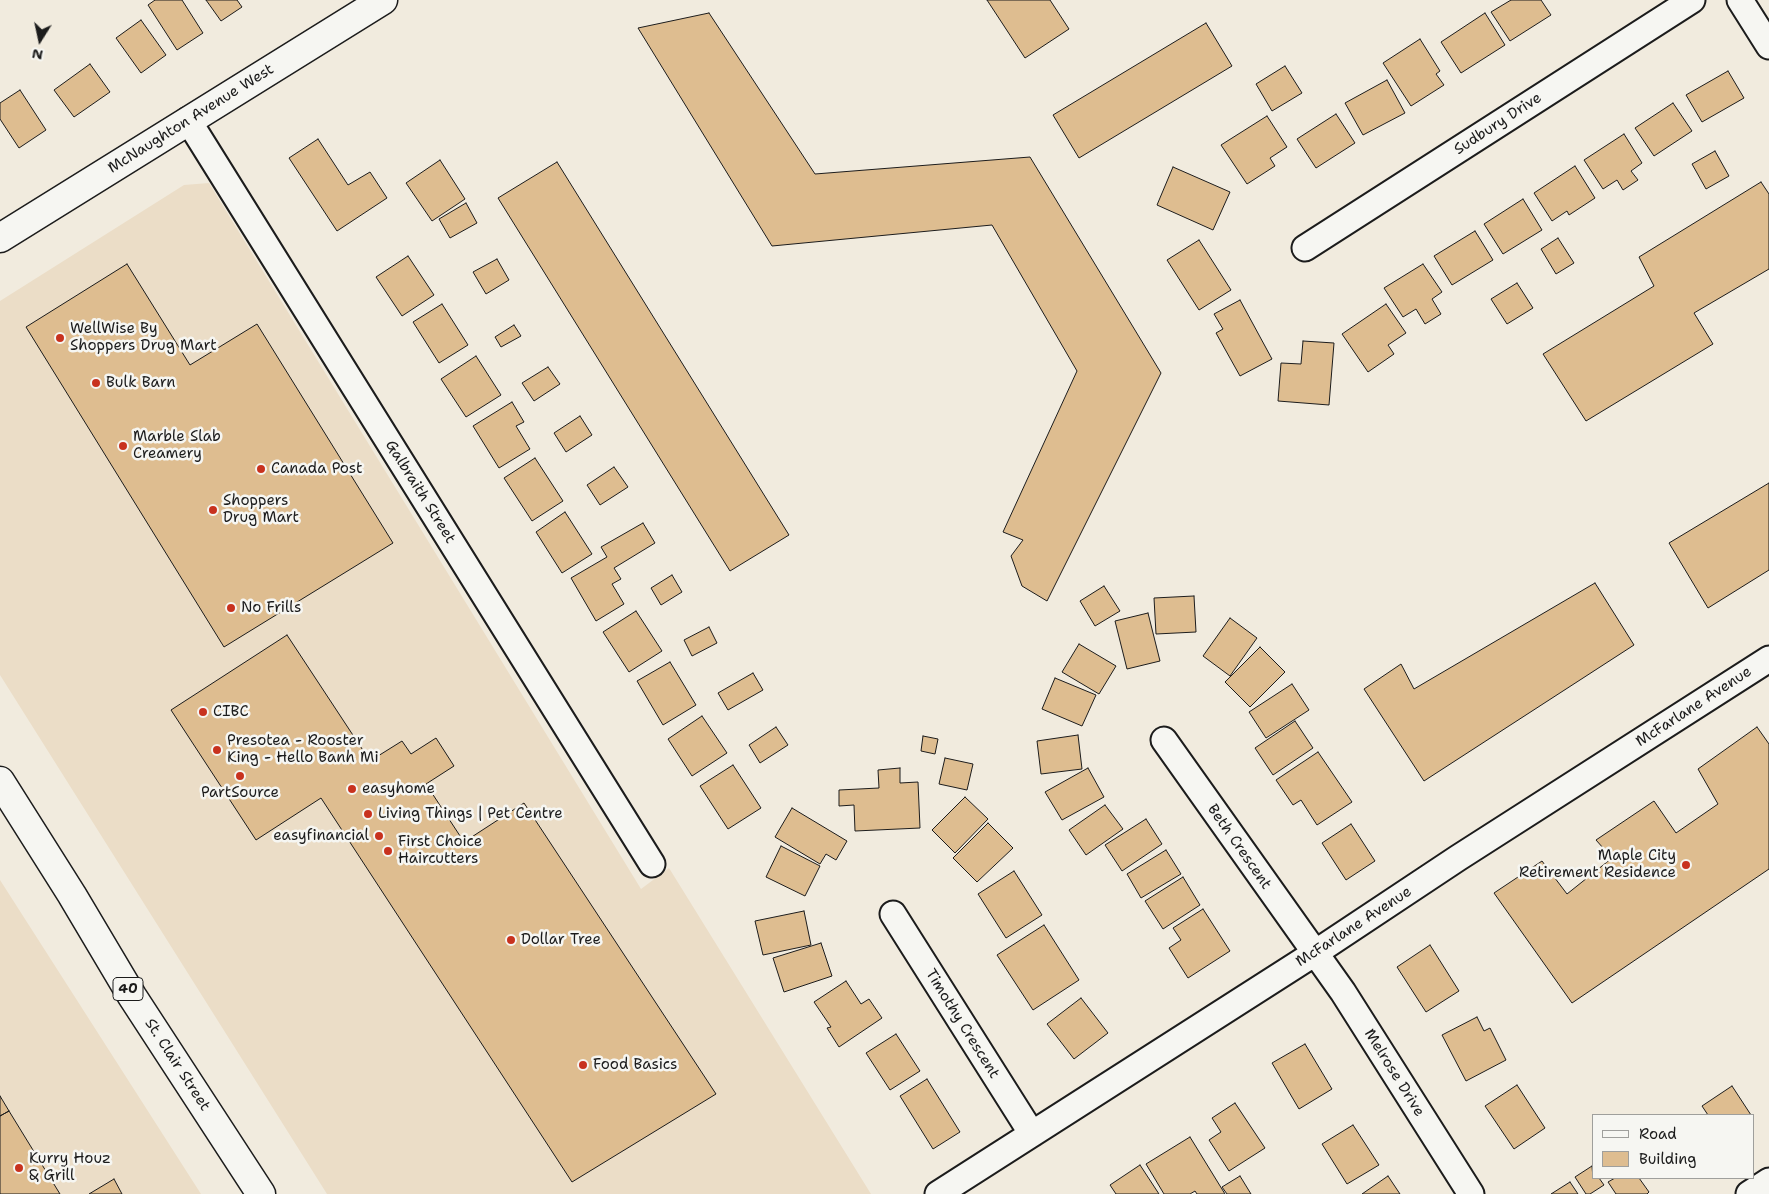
<!DOCTYPE html>
<html>
<head>
<meta charset="utf-8">
<style>
	body { margin:0 }
	#map { position:relative; width:1769px; height:1194px; overflow:hidden; background:#f1ebde; font-family:"Shantell Sans",sans-serif }
	canvas { display:block }
	.legend { position:absolute; left:1592px; top:1114px; width:162px; height:65px; box-sizing:border-box; background:#f6f6f2; border:1px solid #9f9f9c; margin:0; padding:6px 9px; list-style:none; font-size:15px; color:#1c1c1c }
	.legend li { display:flex; align-items:center; gap:10px; height:25px }
	.legend b { width:25px; border:1px solid #9f9f9c }
	.north { position:absolute; left:15px; top:15px; width:50px; height:50px; -webkit-text-stroke:4px #f6f6f2; paint-order:stroke; rotate:190deg; font-size:14px; font-weight:700; line-height:20px; text-align:center; color:#1c1c1c }
	.north::after { content:''; display:block; margin:auto; width:18px; height:22px; background:#1c1c1c; clip-path:polygon(50% 0,100% 100%,50% 72%,0 100%) }
</style>
</head>
<body>
<div id="map">
<canvas width="1769" height="1194"></canvas>
<ul class="legend">
<li><b style="height:6px;background:#f6f6f2"></b>Road</li>
<li><b style="height:14px;background:#debd90"></b>Building</li>
</ul>
<div class="north">N</div>
</div>
<script>
const c = document.querySelector('canvas').getContext('2d');
c.lineJoin = 'round';
function fill(path, color) { c.fillStyle = color; c.fill(path, 'evenodd'); }
const toPath = rows => new Path2D(rows.map(r => 'M' + r).join(''));
function strokePath(path, color, width, dash) { c.strokeStyle = color; c.lineWidth = width; c.lineCap = dash ? 'butt' : 'round'; c.setLineDash(dash || []); c.stroke(path); }
function drawText(font, color, halo, rows, align = 'center') {
  c.font = font + ' "Shantell Sans",sans-serif'; c.lineWidth = 5; c.setLineDash([]); c.textBaseline = 'middle'; c.strokeStyle = halo; c.fillStyle = color; for (const [text, x, y, turn = 0] of rows) {
    c.save(); c.translate(x, y); c.rotate((+turn || 0) * Math.PI / 180); c.textAlign = isNaN(turn) ? turn : align; if (halo) c.strokeText(text, 0, 0); c.fillText(text, 0, 0); c.restore();
  }
}
fill(toPath([
	[209,183,641,889,669,868,871,1194,327,1194,0,675,0,301,184,185],
	[0,880,201,1194,0,1194]
]), '#ebddc7');
const building = toPath([
	[155,0,182,0,203,33,177,50,148,5,155,0],
	[206,0,237,0,242,7,221,21,206,0],
	[987,0,1050,0,1069,29,1025,58,987,0],
	[1511,0,1541,0,1551,15,1510,41,1491,12,1511,0],
	[709,13,815,174,1030,157,1161,373,1047,601,1022,586,1011,556,1023,540,1003,532,1077,371,992,225,772,246,638,28,709,13],
	[1485,13,1505,45,1461,73,1441,42,1485,13],
	[141,20,166,55,141,73,116,38,141,20],
	[1206,23,1232,66,1079,158,1053,115,1206,23],
	[1420,39,1440,71,1436,74,1444,85,1411,106,1383,63,1420,39],
	[90,64,110,92,74,117,54,90,90,64],
	[1285,66,1302,93,1272,111,1256,84,1285,66],
	[1728,71,1744,98,1702,122,1686,95,1728,71],
	[1387,80,1405,113,1363,135,1345,103,1387,80],
	[20,90,46,130,19,148,0,119,0,103,20,90],
	[1673,103,1692,131,1654,156,1635,128,1673,103],
	[1336,114,1355,143,1316,168,1297,139,1336,114],
	[1267,116,1287,147,1270,158,1275,166,1247,184,1221,145,1267,116],
	[1624,134,1642,163,1631,171,1638,180,1623,190,1617,180,1603,189,1584,160,1624,134],
	[318,139,348,185,370,172,387,198,337,231,289,158,318,139],
	[1715,151,1729,176,1706,189,1692,164,1715,151],
	[440,160,465,199,432,221,406,183,440,160],
	[557,162,789,535,730,571,498,198,557,162],
	[1575,166,1595,198,1569,215,1567,211,1552,221,1534,193,1575,166],
	[1173,167,1230,192,1213,230,1157,205,1173,167],
	[1761,182,1769,194,1769,269,1694,313,1713,344,1586,421,1543,354,1654,286,1639,257,1761,182],
	[1523,199,1542,230,1503,254,1484,224,1523,199],
	[466,203,477,223,450,238,439,219,466,203],
	[1475,231,1493,260,1452,285,1434,256,1475,231],
	[1558,238,1574,263,1556,274,1541,249,1558,238],
	[1199,240,1231,290,1199,310,1167,260,1199,240],
	[408,256,434,295,402,316,376,277,408,256],
	[497,259,509,280,486,294,473,272,497,259],
	[127,264,190,365,257,324,393,543,224,647,26,327,127,264],
	[1423,264,1442,292,1432,299,1441,314,1425,324,1416,309,1403,317,1384,288,1423,264],
	[1517,283,1533,308,1507,324,1491,299,1517,283],
	[1240,300,1272,359,1240,376,1216,333,1223,329,1214,314,1240,300],
	[442,304,468,345,439,363,413,322,442,304],
	[1386,304,1406,333,1388,345,1394,354,1368,372,1342,334,1386,304],
	[514,325,521,336,501,347,495,337,514,325],
	[1303,341,1334,343,1329,405,1278,401,1281,363,1301,364,1303,341],
	[476,356,501,395,466,417,441,379,476,356],
	[548,367,560,384,534,401,522,383,548,367],
	[512,402,524,422,516,426,530,449,499,468,473,426,512,402],
	[580,416,592,435,566,452,554,433,580,416],
	[535,458,563,501,532,521,504,478,535,458],
	[614,467,628,487,600,505,587,485,614,467],
	[1769,483,1769,570,1708,608,1669,543,1769,483],
	[565,512,592,554,562,573,536,532,565,512],
	[643,523,655,543,614,568,621,579,612,584,624,604,596,621,571,578,607,557,601,547,643,523],
	[672,575,682,592,661,605,651,588,672,575],
	[1595,583,1634,645,1424,781,1364,689,1401,664,1414,689,1595,583],
	[1104,586,1120,611,1095,626,1080,601,1104,586],
	[1194,596,1196,632,1156,634,1154,598,1194,596],
	[636,611,662,651,629,672,603,632,636,611],
	[1148,613,1160,661,1127,669,1115,621,1148,613],
	[1230,618,1257,638,1230,676,1203,656,1230,618],
	[709,627,717,643,692,656,684,640,709,627],
	[287,635,370,761,402,741,411,754,436,738,454,766,426,784,464,842,524,803,716,1094,572,1182,321,798,256,840,171,710,287,635],
	[1079,644,1116,666,1099,694,1062,672,1079,644],
	[1260,647,1285,672,1250,707,1225,682,1260,647],
	[670,662,696,705,663,725,637,681,670,662],
	[753,673,763,690,728,710,718,693,753,673],
	[1055,678,1096,695,1082,726,1042,709,1055,678],
	[1292,684,1309,710,1266,738,1249,712,1292,684],
	[702,716,727,753,692,776,668,739,702,716],
	[1295,721,1313,748,1273,775,1255,748,1295,721],
	[776,727,788,745,760,763,749,745,776,727],
	[1757,727,1769,744,1769,869,1572,1003,1494,893,1542,861,1567,894,1612,858,1596,840,1654,801,1676,833,1718,804,1698,769,1757,727],
	[1078,735,1082,769,1041,774,1037,741,1078,735],
	[923,736,938,739,935,754,921,751,923,736],
	[1318,752,1352,802,1317,825,1301,800,1293,805,1276,780,1318,752],
	[945,758,973,764,967,790,939,784,945,758],
	[733,765,761,808,728,829,700,786,733,765],
	[900,768,900,783,918,782,920,828,855,831,854,805,839,806,839,790,879,788,878,770,900,768],
	[1088,768,1104,797,1062,820,1045,792,1088,768],
	[965,797,988,819,955,853,932,830,965,797],
	[1105,805,1123,829,1086,855,1069,830,1105,805],
	[792,808,847,841,836,860,826,854,820,864,775,837,792,808],
	[1146,819,1162,844,1122,871,1105,845,1146,819],
	[988,823,1013,848,977,882,953,858,988,823],
	[1351,824,1375,861,1346,880,1322,843,1351,824],
	[781,846,820,866,805,896,766,877,781,846],
	[1166,850,1181,874,1141,898,1127,874,1166,850],
	[1014,871,1042,915,1006,938,978,894,1014,871],
	[1183,877,1200,905,1163,929,1145,901,1183,877],
	[1203,909,1230,951,1188,978,1169,948,1181,940,1173,928,1203,909],
	[804,911,811,945,763,955,755,921,804,911],
	[1044,925,1079,980,1033,1010,997,955,1044,925],
	[821,943,832,976,784,992,773,958,821,943],
	[1430,945,1459,991,1426,1012,1397,967,1430,945],
	[846,981,861,1004,869,999,882,1018,839,1047,827,1028,831,1027,814,1002,846,981],
	[1081,998,1108,1033,1074,1059,1047,1024,1081,998],
	[1477,1017,1484,1031,1490,1028,1506,1060,1466,1081,1442,1035,1477,1017],
	[896,1034,920,1071,890,1090,866,1053,896,1034],
	[1305,1044,1332,1089,1299,1109,1272,1063,1305,1044],
	[927,1079,960,1132,933,1149,900,1096,927,1079],
	[1517,1085,1545,1128,1514,1149,1485,1106,1517,1085],
	[1732,1086,1751,1115,1708,1115,1702,1106,1732,1086],
	[0,1096,9,1111,0,1116,0,1096],
	[1235,1103,1265,1148,1229,1171,1209,1140,1221,1132,1212,1118,1235,1103],
	[9,1111,60,1194,0,1194,0,1116,9,1111],
	[1353,1125,1379,1165,1347,1184,1322,1144,1353,1125],
	[1190,1137,1225,1194,1197,1194,1195,1191,1190,1194,1164,1194,1146,1164,1190,1137],
	[1140,1165,1159,1194,1116,1194,1110,1185,1140,1165],
	[1592,1166,1593,1178,1599,1178,1604,1185,1590,1194,1586,1194,1575,1177,1592,1166],
	[1240,1176,1251,1194,1227,1194,1222,1187,1240,1176],
	[1388,1176,1400,1194,1362,1194,1388,1176],
	[1615,1178,1639,1178,1649,1192,1647,1194,1616,1194,1608,1182,1615,1178],
	[114,1179,122,1194,89,1194,114,1179],
	[1570,1182,1578,1194,1551,1194,1570,1182]
]);
fill(building, '#debd90');
strokePath(building, '#1c1c1c', 1);
const street = toPath([
	[1740,0,1769,46],
	[188,120,652,864],
	[1305,248,1692,0],
	[1164,740,1343,992,1471,1194],
	[893,914,1032,1134],
	[938,1194,1315,953,1458,858,1769,659],
	[1749,1194,1769,1181]
]);
const secondary = toPath([
	[0,238,383,0]
]);
const primary = toPath([
	[0,781,72,895,132,996,261,1194]
]);
strokePath(street, '#1c1c1c', 29);
strokePath(secondary, '#1c1c1c', 31);
strokePath(primary, '#1c1c1c', 31);
strokePath(street, '#f6f6f2', 25);
strokePath(secondary, '#f6f6f2', 28);
strokePath(primary, '#f6f6f2', 28);
for (const [x, y, r, color] of [
	[60,338,5,"#c8321e"],
	[96,383,5,"#c8321e"],
	[123,446,5,"#c8321e"],
	[261,469,5,"#c8321e"],
	[213,510,5,"#c8321e"],
	[231,608,5,"#c8321e"],
	[203,712,5,"#c8321e"],
	[217,750,5,"#c8321e"],
	[240,776,5,"#c8321e"],
	[352,789,5,"#c8321e"],
	[368,814,5,"#c8321e"],
	[379,836,5,"#c8321e"],
	[388,851,5,"#c8321e"],
	[1686,865,5,"#c8321e"],
	[511,940,5,"#c8321e"],
	[583,1065,5,"#c8321e"],
	[19,1168,5,"#c8321e"]
]) { const dot = new Path2D(); dot.arc(x, y, r, 0, 2 * Math.PI); c.fillStyle = color; c.fill(dot); strokePath(dot, '#f6f6f2', 2); }
for (const [x, y, w] of [
	[128,989,30]
]) { const box = new Path2D(); box.roundRect(x - w / 2, y - 11.5, w, 23, 4); c.fillStyle = '#f6f6f2'; c.fill(box); strokePath(box, '#1c1c1c', 1); }
drawText('bold 14px', '#1c1c1c', null, [
	["40",128,989]
]);
drawText('15px', '#1c1c1c', '#f6f6f2', [
	["McNaughton Avenue West",191,119,-32],
	["Sudbury Drive",1498,124,-33],
	["Galbraith Street",420,492,58],
	["McFarlane Avenue",1694,707,-33],
	["Beth Crescent",1239,847,55],
	["McFarlane Avenue",1354,927,-33],
	["Timothy Crescent",962,1024,58],
	["St. Clair Street",177,1065,57],
	["Melrose Drive",1394,1073,58]
]);
drawText('15px', '#1c1c1c', '#f6f6f2', [
	["WellWise By",70,329],
	["Shoppers Drug Mart",70,346],
	["Bulk Barn",106,383],
	["Marble Slab",133,437],
	["Creamery",133,454],
	["Canada Post",271,469],
	["Shoppers",223,501],
	["Drug Mart",223,518],
	["No Frills",241,608],
	["CIBC",213,712],
	["Presotea - Rooster",227,741],
	["King - Hello Banh Mi",227,758],
	["easyhome",362,789],
	["PartSource",240,793,"center"],
	["Living Things | Pet Centre",378,814],
	["easyfinancial",369,836,"right"],
	["First Choice",398,842],
	["Haircutters",398,859],
	["Maple City",1676,856,"right"],
	["Retirement Residence",1676,873,"right"],
	["Dollar Tree",521,940],
	["Food Basics",593,1065],
	["Kurry Houz",29,1159],
	["& Grill",29,1176]
], 'left');
</script>
</body>
</html>
